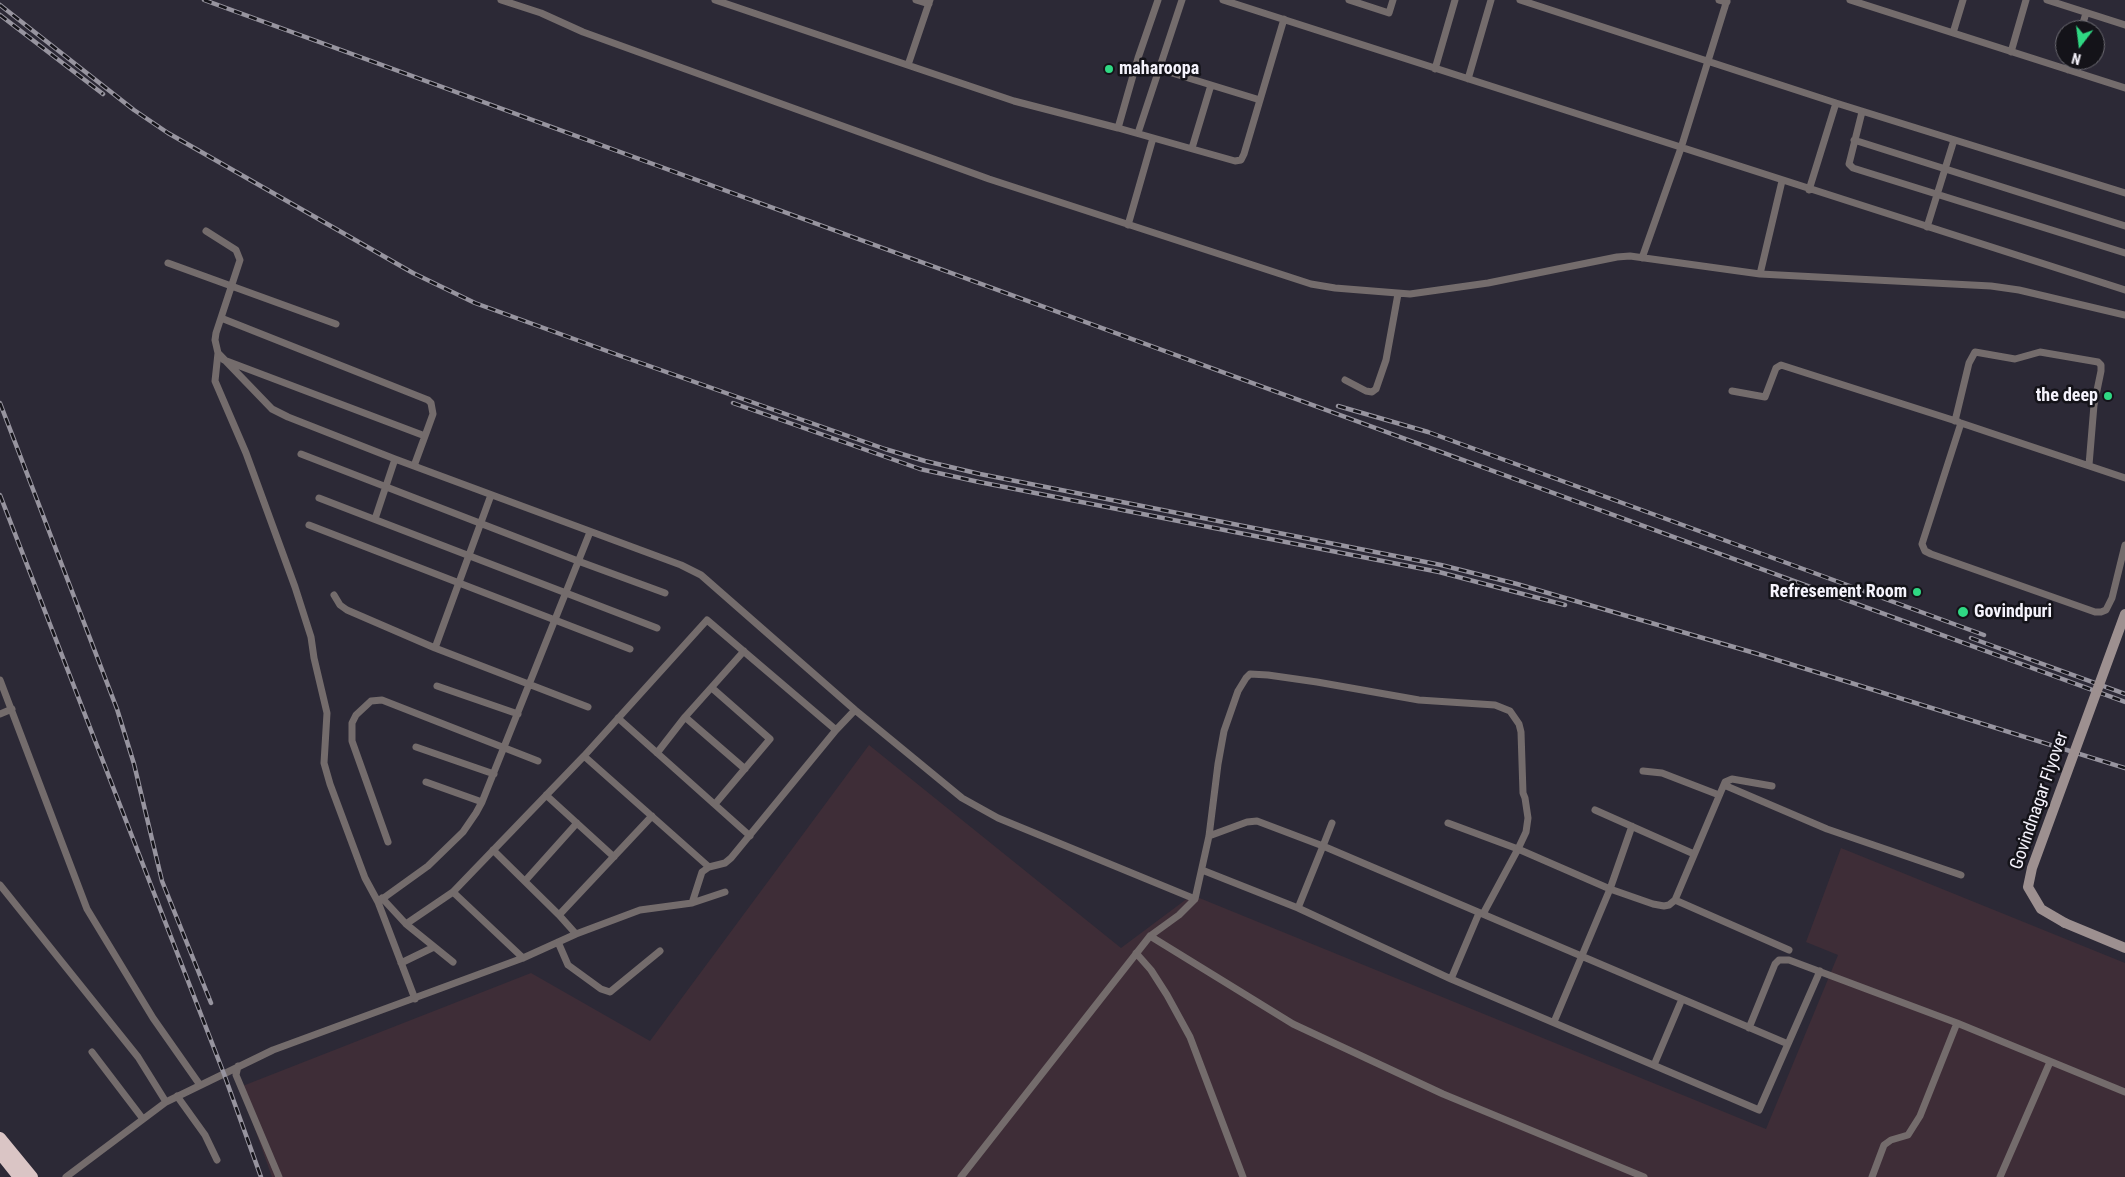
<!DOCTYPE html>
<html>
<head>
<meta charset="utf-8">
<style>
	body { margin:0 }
	#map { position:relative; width:2125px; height:1177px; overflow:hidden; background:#2c2936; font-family:"Roboto Condensed",sans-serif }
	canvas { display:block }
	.north { position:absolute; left:2055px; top:20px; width:50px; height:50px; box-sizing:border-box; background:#141319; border:1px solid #6e6d74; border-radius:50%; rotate:195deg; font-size:14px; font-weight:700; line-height:20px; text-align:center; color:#f5f3fc }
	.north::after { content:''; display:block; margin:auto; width:18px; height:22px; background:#2fd883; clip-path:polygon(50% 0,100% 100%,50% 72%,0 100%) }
</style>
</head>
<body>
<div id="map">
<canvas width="2125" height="1177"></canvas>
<div class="north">N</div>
</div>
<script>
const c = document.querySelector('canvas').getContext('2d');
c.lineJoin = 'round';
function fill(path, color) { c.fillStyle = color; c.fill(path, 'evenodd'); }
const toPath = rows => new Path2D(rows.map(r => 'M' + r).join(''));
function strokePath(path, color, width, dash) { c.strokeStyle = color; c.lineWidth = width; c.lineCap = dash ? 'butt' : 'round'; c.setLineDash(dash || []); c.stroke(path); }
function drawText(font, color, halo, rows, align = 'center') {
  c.font = font + ' "Roboto Condensed",sans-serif'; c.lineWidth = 5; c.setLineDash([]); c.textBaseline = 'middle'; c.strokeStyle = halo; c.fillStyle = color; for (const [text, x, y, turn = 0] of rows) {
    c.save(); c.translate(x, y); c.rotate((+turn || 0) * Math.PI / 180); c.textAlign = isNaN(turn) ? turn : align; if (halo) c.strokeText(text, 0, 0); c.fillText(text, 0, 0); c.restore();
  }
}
fill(toPath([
	[869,745,1121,948,1192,895,1766,1129,1838,955,1806,942,1841,848,2125,963,2125,1177,272,1177,240,1087,531,973,650,1041]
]), '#3e2d37');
strokePath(toPath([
	[501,0,541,13,583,32,989,179,1311,284,1335,288,1410,294,1488,283,1617,257,1630,256,1760,274,1991,286,2019,290,2125,315],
	[715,0,1014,101,1118,128,1138,58,1158,0],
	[916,0,929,4],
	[1223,0,2125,290],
	[1349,0,1389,13,1393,0],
	[1520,0,1836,103],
	[1719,0,1727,2],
	[1850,0,2125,88],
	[2047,0,2125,25],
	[2081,30,2086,13],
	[1953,33,1963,0],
	[2011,52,2026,0],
	[908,65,930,0],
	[1159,69,1260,100],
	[1435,69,1455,0],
	[2068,70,2071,60],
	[1468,79,1491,0],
	[1862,112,1849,164,1853,168,2125,253],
	[1118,128,1235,161,1241,160,1244,154,1284,19],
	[1138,133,1182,0],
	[1854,140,2125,226],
	[1192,148,1211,85],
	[1809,190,1836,103,2125,193],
	[1128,225,1153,138],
	[1927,227,1954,140],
	[206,231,236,250,240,260,216,333,215,340,218,353,272,409,288,417,395,459,681,565,701,575,855,710,962,798,998,818,1195,899,1179,915,1150,936],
	[1642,258,1681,148,1727,0],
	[168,263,336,324],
	[1760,274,1782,181],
	[221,318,428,400,431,403,433,414,425,436],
	[218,353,215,381,246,453,295,587,311,637,314,658,327,713,324,763,330,784,365,878,378,902],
	[224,360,425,436,414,466],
	[1345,380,1366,391,1372,392,1376,389,1386,360,1398,294],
	[1732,391,1765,397,1776,368,1781,365,1959,422],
	[1955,421,1969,363,1975,352,2015,359,2040,352,2098,362,2101,365,2101,371,2094,405,2089,465],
	[301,454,578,561,665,593],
	[2125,478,1961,423,1922,544,1925,551,1931,554,2095,612,2101,612,2106,610,2112,598,2125,545],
	[319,498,657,628],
	[375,519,395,459],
	[309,525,630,649],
	[334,595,340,605,347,610,435,648,588,707],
	[435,648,491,495],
	[744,651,685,717,745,769],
	[0,680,87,909,153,1018,200,1085],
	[437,686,518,714],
	[712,688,770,739,715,804],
	[0,714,12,709],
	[618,718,750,836],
	[416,747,494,774],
	[657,753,685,717],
	[584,756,709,867],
	[1643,771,1662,773,1719,795],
	[426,782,482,802],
	[1724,785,1827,829,1961,875],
	[546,795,614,857],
	[1595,810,1694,854],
	[1209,836,1247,822,1257,821,1323,846,1332,823],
	[388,842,352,741,352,723,356,715,371,701,382,700,538,761],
	[493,850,559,915,576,934],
	[1202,870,1298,908,1451,979,1759,1110,1820,971],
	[525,881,577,823],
	[0,885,138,1057,166,1102],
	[453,892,523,958],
	[382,898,406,924,453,962],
	[1195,899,1209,836,1218,764,1224,731,1238,691,1246,678,1250,674,1268,675,1317,682,1419,700,1495,705,1510,711,1519,724,1521,732,1523,793,1525,798,1528,818,1526,832,1518,849,1448,823],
	[1675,900,1789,950],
	[692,903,702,872,709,867,725,863,731,858,836,730,855,710],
	[1298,908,1323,846,1788,1044],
	[1483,914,1518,849,1610,889,1653,904,1664,906,1669,905,1675,900,1725,782,1732,779,1772,786],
	[559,915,652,816],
	[406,924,453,892,584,756,707,620,836,730],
	[558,942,568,965,601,989,610,992,660,951],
	[1136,953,1151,970,1167,995,1190,1037,1243,1177],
	[401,963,434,947],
	[1451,979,1479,913],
	[415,999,378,902,428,866,463,832,476,813,482,802,590,532],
	[1554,1022,1610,889,1632,826],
	[1749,1028,1775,964,1779,960,1789,960,1957,1023,2125,1092],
	[92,1052,143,1119],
	[1654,1065,1682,999],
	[238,1066,236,1075,279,1177],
	[177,1096,205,1135,217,1160],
	[66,1177,166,1102,273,1050,523,958,576,934,640,910,692,903,725,892],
	[961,1177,1150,936,1293,1024,1443,1094,1644,1177],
	[1872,1177,1884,1145,1891,1140,1908,1135,1920,1116,1957,1023],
	[2000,1177,2050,1062]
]), '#746c6c', 7);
strokePath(toPath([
	[2065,923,2125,948]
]), '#9d9090', 10);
strokePath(toPath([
	[0,1138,32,1177],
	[0,1153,19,1177]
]), '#dac5c5', 12);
const rail = toPath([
	[204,0,2125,702],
	[0,5,134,110,168,133,413,273,475,303,618,355,885,449,925,461,980,474,1441,565,1517,584,1758,654,2125,768],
	[0,15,103,94],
	[0,403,117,709,134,764,162,881,211,1003],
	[733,403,920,469,979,482,1439,572,1565,605],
	[1338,406,1428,432,1984,635],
	[0,495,224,1074,261,1177],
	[1971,638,2125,694]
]);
strokePath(rail, '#97949f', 4.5);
strokePath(rail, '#141319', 2.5, [8]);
strokePath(toPath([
	[2065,923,2041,909,2028,887,2032,868,2125,614]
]), '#9d9090', 10);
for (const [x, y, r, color] of [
	[1109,69,5,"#2fd883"],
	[2108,396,5,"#2fd883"],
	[1917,592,5,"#2fd883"],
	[1963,612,6,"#2fd883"]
]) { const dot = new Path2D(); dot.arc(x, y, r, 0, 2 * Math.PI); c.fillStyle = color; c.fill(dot); strokePath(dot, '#141319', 2); }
drawText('bold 18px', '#f5f3fc', '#141319', [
	["maharoopa",1119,69],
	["the deep",2098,396,"right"],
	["Refresement Room",1907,592,"right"],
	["Govindpuri",1974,612]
], 'left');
drawText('18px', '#f5f3fc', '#141319', [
	["Govindnagar Flyover",2040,801,-71]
]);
</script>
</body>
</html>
